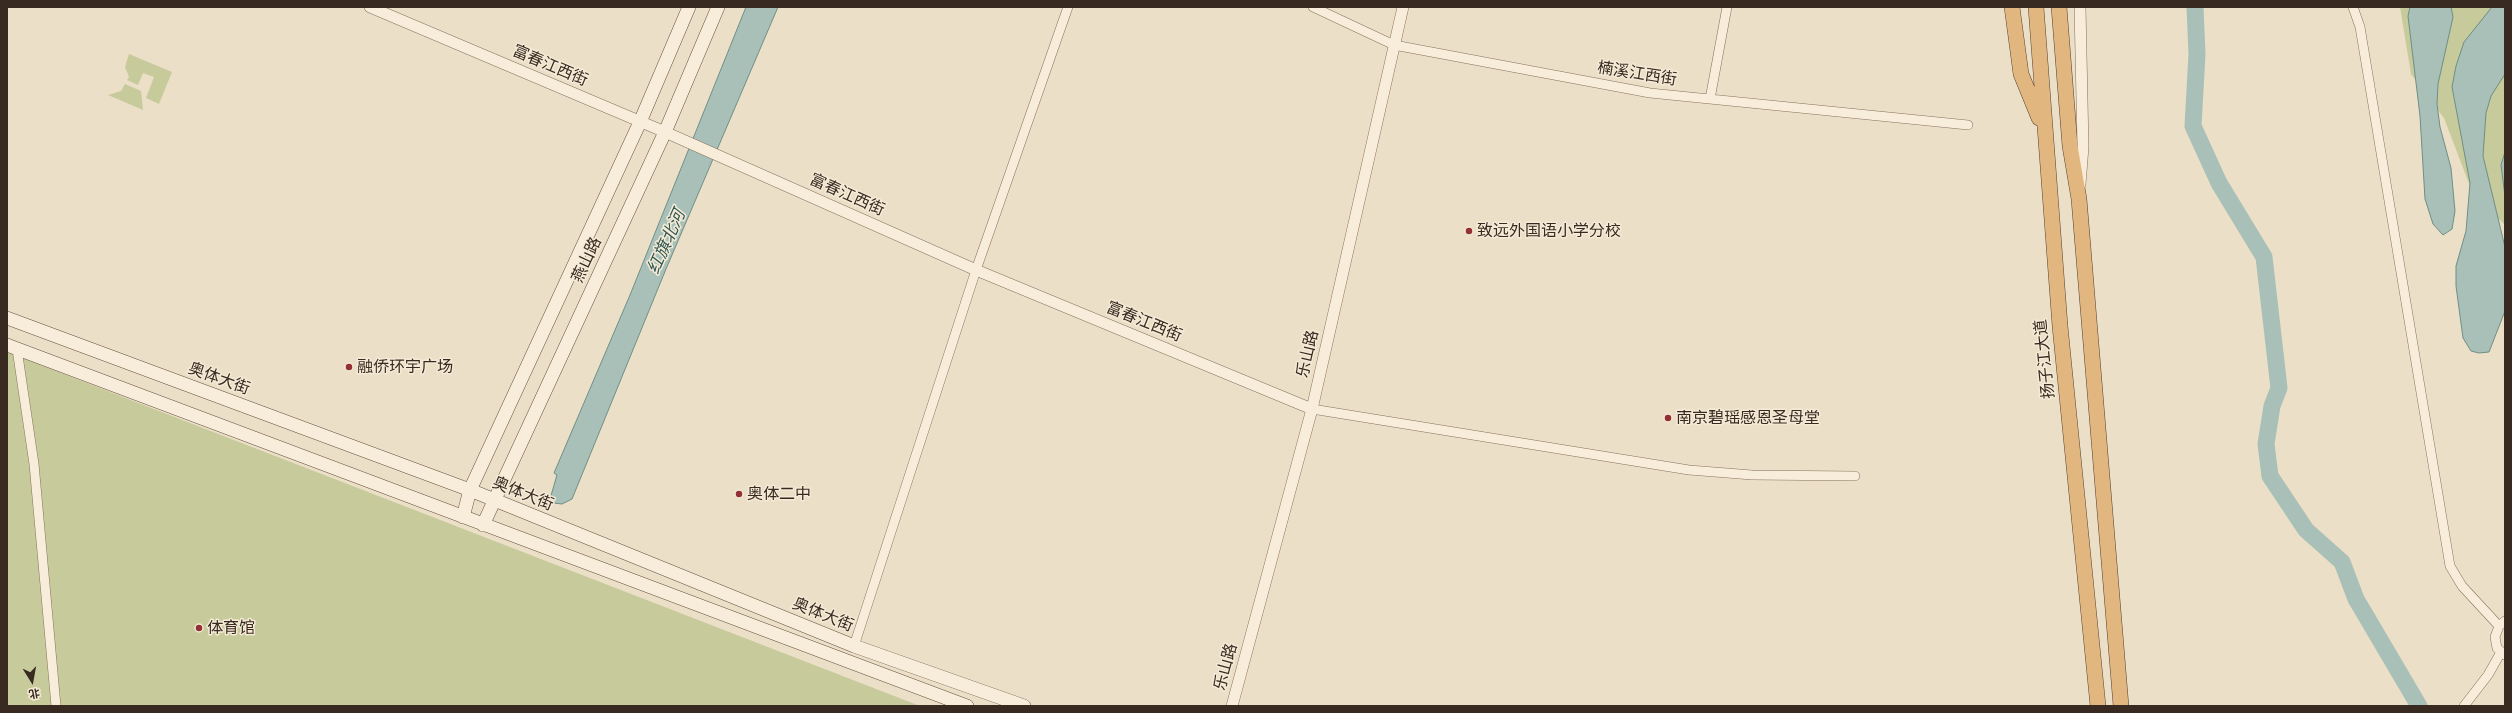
<!DOCTYPE html>
<html>
<head>
<meta charset="utf-8">
<style>
	body { margin:0 }
	#map { position:relative; width:2512px; height:713px; overflow:hidden; background:#ecdfc7; font-family:"Zilla Slab","Noto Sans SC",serif }
	canvas { display:block }
	.frame { position:absolute; inset:0; border:8px solid #382a20; pointer-events:none }
	.north { position:absolute; left:12px; top:661px; width:40px; height:40px; -webkit-text-stroke:3px #f4ead6; paint-order:stroke; rotate:169deg; font-size:11px; font-weight:700; line-height:16px; text-align:center; color:#382a20 }
	.north::after { content:''; display:block; margin:auto; width:14px; height:18px; background:#382a20; clip-path:polygon(50% 0,100% 100%,50% 72%,0 100%) }
</style>
</head>
<body>
<div id="map">
<canvas width="2512" height="713"></canvas>
<div class="frame"></div>
<div class="north">北</div>
</div>
<script>
const c = document.querySelector('canvas').getContext('2d');
c.lineJoin = 'round';
function fill(path, color) { c.fillStyle = color; c.fill(path, 'evenodd'); }
const toPath = rows => new Path2D(rows.map(r => 'M' + r).join(''));
function strokePath(path, color, width, dash) { c.strokeStyle = color; c.lineWidth = width; c.lineCap = dash ? 'butt' : 'round'; c.setLineDash(dash || []); c.stroke(path); }
function drawText(font, color, halo, rows, align = 'center') {
  c.font = font + ' "Zilla Slab","Noto Sans SC",serif'; c.lineWidth = 3; c.setLineDash([]); c.textBaseline = 'middle'; c.strokeStyle = halo; c.fillStyle = color; for (const [text, x, y, turn = 0] of rows) {
    c.save(); c.translate(x, y); c.rotate((+turn || 0) * Math.PI / 180); c.textAlign = isNaN(turn) ? turn : align; if (halo) c.strokeText(text, 0, 0); c.fillText(text, 0, 0); c.restore();
  }
}
fill(toPath([
	[2400,7,2505,7,2505,225,2473,194,2444,118,2411,74],
	[129,54,172,72,159,104,146,98,154,77,143,73,138,85,127,80,129,77,125,67],
	[125,84,141,91,143,110,108,95,121,91],
	[7,352,920,706,7,706]
]), '#c7ca9b');
const water = toPath([
	[746,7,778,7,666,269,572,499,562,504,553,503,550,499,557,475,554,473,630,295,746,7],
	[2410,7,2451,7,2453,17,2438,84,2437,104,2440,127,2451,168,2455,211,2452,229,2443,235,2433,224,2425,199,2420,116,2408,16,2410,7],
	[2492,7,2505,7,2505,74,2491,96,2486,113,2483,156,2505,247,2505,311,2489,352,2479,353,2471,351,2463,338,2456,286,2456,266,2466,231,2470,183,2452,87,2456,66,2464,42,2492,7],
	[2505,152,2505,196,2501,165,2505,152]
]);
fill(water, '#a8c0b8');
strokePath(water, '#6f8e85', 1);
strokePath(toPath([
	[2195,7,2197,54,2193,126,2219,183,2264,257,2279,388,2272,406,2266,444,2270,476,2306,530,2342,562,2356,599,2419,706]
]), '#a8c0b8', 17);
const minor = toPath([
	[1313,7,1394,45,1650,93,1968,125],
	[2353,7,2360,27,2450,566,2462,586,2499,626],
	[1710,99,1727,7],
	[17,349,34,464,56,706],
	[1312,409,1689,470,1752,475,1855,476],
	[2505,621,2499,626,2495,637,2497,648,2505,655],
	[854,646,976,270,1068,7],
	[2464,706,2488,675,2501,652]
]);
const tertiary = toPath([
	[370,7,665,132,976,270,1312,409],
	[2080,7,2083,147,2080,184],
	[1232,706,1312,409,1403,7]
]);
const secondary = toPath([
	[7,318,470,490,854,646,1024,706],
	[7,345,967,706],
	[463,517,470,490,640,122,689,7],
	[483,525,665,132,718,7]
]);
const trunk = toPath([
	[2012,7,2021,74,2039,118],
	[2036,7,2060,326,2098,706],
	[2059,7,2070,146,2079,199,2121,706]
]);
strokePath(minor, '#87715d', 10);
strokePath(tertiary, '#87715d', 12);
strokePath(secondary, '#695240', 14);
strokePath(trunk, '#554031', 16);
strokePath(minor, '#f7edda', 9);
strokePath(tertiary, '#f7edda', 11);
strokePath(secondary, '#f7edda', 13);
strokePath(trunk, '#e2b67f', 15);
for (const [x, y, r, color] of [
	[1469,231,4,"#933036"],
	[349,367,4,"#933036"],
	[1668,418,4,"#933036"],
	[739,494,4,"#933036"],
	[199,628,4,"#933036"]
]) { const dot = new Path2D(); dot.arc(x, y, r, 0, 2 * Math.PI); c.fillStyle = color; c.fill(dot); strokePath(dot, '#f4ead6', 1.5); }
drawText('16px', '#382a20', '#f4ead6', [
	["富春江西街",550,66,23],
	["楠溪江西街",1637,74,9],
	["富春江西街",847,195,24],
	["燕山路",587,260,-65],
	["富春江西街",1144,322,22],
	["乐山路",1308,354,-77],
	["扬子江大道",2045,359,-96],
	["奥体大街",219,379,20],
	["奥体大街",523,494,22],
	["奥体大街",823,615,22],
	["乐山路",1226,667,-75]
]);
drawText('16px', '#382a20', '#f4ead6', [
	["致远外国语小学分校",1477,231],
	["融侨环宇广场",357,367],
	["南京碧瑶感恩圣母堂",1676,418],
	["奥体二中",747,494],
	["体育馆",207,628]
], 'left');
drawText('italic 17px', '#305752', '#f4ead6', [
	["红旗北河",667,242,-66]
]);
</script>
</body>
</html>
